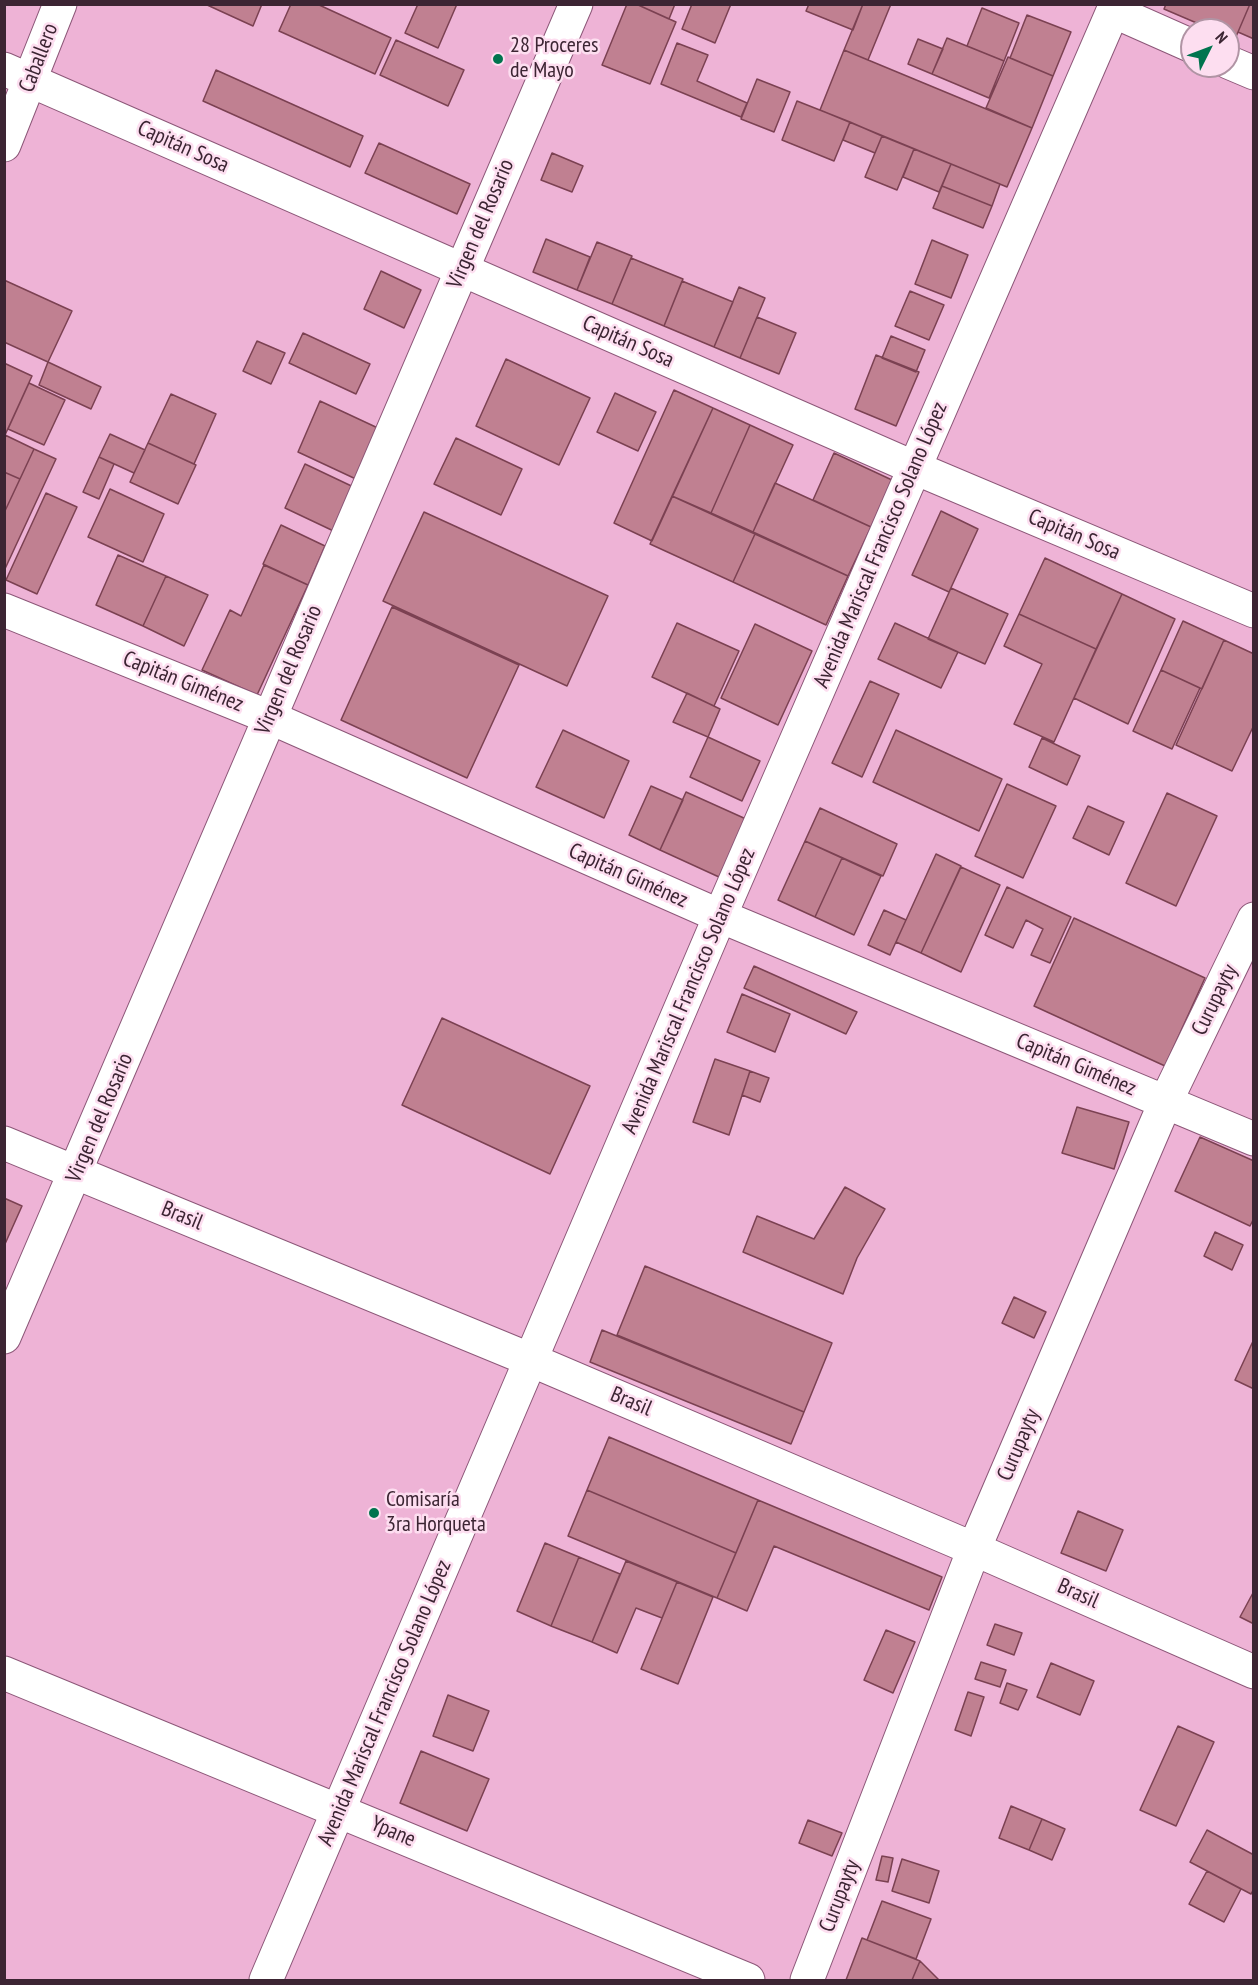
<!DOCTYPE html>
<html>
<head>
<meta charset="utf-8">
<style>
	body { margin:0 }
	#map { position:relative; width:1258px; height:1985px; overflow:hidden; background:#eeb3d6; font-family:"PT Sans Narrow",sans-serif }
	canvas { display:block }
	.frame { position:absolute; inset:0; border:6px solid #3c2533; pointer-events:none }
	.north { position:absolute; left:1180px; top:18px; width:60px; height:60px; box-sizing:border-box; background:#fddef0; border:2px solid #b094a4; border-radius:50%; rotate:48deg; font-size:16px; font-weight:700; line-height:24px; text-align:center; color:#3c2533 }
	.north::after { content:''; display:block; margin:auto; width:21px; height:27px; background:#00744e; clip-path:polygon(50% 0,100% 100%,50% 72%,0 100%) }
</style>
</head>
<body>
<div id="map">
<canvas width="1258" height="1985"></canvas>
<div class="frame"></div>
<div class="north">N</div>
</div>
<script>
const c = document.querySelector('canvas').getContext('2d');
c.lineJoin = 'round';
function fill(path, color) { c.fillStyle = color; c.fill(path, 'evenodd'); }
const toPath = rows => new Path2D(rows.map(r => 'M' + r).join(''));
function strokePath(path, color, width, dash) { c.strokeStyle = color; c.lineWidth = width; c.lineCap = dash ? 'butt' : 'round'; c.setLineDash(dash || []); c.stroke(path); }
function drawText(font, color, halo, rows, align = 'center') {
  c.font = font + ' "PT Sans Narrow",sans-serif'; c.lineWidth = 5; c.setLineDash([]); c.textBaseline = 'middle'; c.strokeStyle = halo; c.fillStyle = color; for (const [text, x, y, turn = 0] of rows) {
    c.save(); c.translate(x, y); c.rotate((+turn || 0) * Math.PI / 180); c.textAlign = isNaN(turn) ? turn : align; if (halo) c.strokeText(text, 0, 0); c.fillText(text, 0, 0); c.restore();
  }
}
const building = toPath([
	[205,4,262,4,253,26,205,4],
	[291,4,317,4,391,38,375,74,279,31,291,4],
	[418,4,457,4,438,48,405,33,418,4],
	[627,4,636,4,676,22,650,84,602,65,627,4],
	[636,4,675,4,669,19,636,4],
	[692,4,731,4,715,43,682,29,692,4],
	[809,4,863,4,853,30,806,11,809,4],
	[863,4,891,4,868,60,844,50,863,4],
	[1166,4,1250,4,1235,39,1228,36,1228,30,1213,30,1164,9,1166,4],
	[1250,4,1254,4,1254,39,1238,32,1250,4],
	[982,8,1019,23,1004,61,967,46,982,8],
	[1027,15,1071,32,1053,76,1010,58,1027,15],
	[947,38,1004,61,989,98,932,74,947,38],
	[918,39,943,49,932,74,908,64,918,39],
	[396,40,464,70,448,106,380,75,396,40],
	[677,43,708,55,697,81,747,103,741,117,661,84,677,43],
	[844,50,1032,128,1007,187,820,110,844,50],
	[1008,57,1053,76,1032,128,986,108,1008,57],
	[216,70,363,136,350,167,203,101,216,70],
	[757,79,790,92,774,132,741,119,757,79],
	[797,101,850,122,834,161,782,140,797,101],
	[850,122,882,136,875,153,843,140,850,122],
	[882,136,914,149,897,190,865,177,882,136],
	[379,143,470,184,457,214,365,173,379,143],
	[914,149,951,164,939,192,903,177,914,149],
	[552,153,583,166,572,192,541,180,552,153],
	[951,164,1000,184,992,206,942,186,951,164],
	[942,186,992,206,983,228,933,208,942,186],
	[546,239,590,257,577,290,533,272,546,239],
	[932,240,968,255,951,298,915,284,932,240],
	[597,242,632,256,612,304,577,290,597,242],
	[631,258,683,279,664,326,612,304,631,258],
	[381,271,421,290,404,328,364,309,381,271],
	[4,280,72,311,48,362,4,342,4,280],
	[682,281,733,302,714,347,664,326,682,281],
	[739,287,765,298,740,358,714,347,739,287],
	[910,291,944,305,929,340,895,326,910,291],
	[757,317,796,333,779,374,740,358,757,317],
	[303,333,370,364,356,394,289,363,303,333],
	[891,336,925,350,916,372,882,358,891,336],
	[257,341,285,353,271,384,243,371,257,341],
	[876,355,919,372,896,426,855,409,876,355],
	[506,359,590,398,559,465,476,426,506,359],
	[48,362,101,387,91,409,39,385,48,362],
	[4,363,32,376,5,435,4,435,4,363],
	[29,383,65,400,44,445,8,429,29,383],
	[674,390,713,408,652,541,614,523,674,390],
	[615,393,656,412,638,451,597,432,615,393],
	[171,394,216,414,194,464,148,443,171,394],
	[320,401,380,429,358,480,298,452,320,401],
	[713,408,750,425,711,513,672,496,713,408],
	[750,425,793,445,753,532,711,513,750,425],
	[110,434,145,450,134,473,99,457,110,434],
	[5,435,34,449,20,479,4,472,5,435],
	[456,438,522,469,501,515,434,484,456,438],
	[148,443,196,465,178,504,130,482,148,443],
	[34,449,56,459,4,571,4,513,34,449],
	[834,453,892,480,871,527,813,500,834,453],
	[99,457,114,464,99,499,83,492,99,457],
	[305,464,362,491,342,535,285,508,305,464],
	[4,472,20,479,4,513,4,472],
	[775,483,871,527,848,576,753,532,775,483],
	[110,489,164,514,143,562,88,537,110,489],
	[46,493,77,507,37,594,6,580,46,493],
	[672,496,755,534,733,582,650,544,672,496],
	[941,511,978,529,949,592,912,575,941,511],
	[424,512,608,596,567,686,383,601,424,512],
	[281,525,325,546,308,585,263,564,281,525],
	[755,534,848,576,826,625,733,582,755,534],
	[118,555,166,576,143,626,96,605,118,555],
	[1045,558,1122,594,1096,649,1019,614,1045,558],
	[264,565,308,585,257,695,202,670,230,610,241,616,264,565],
	[166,576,208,595,184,646,143,626,166,576],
	[951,588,1008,614,985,664,928,639,951,588],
	[1122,594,1175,619,1128,724,1074,698,1122,594],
	[392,607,519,665,467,778,341,720,392,607],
	[1019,614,1096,649,1054,742,1014,724,1042,664,1004,646,1019,614],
	[1183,621,1224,640,1202,689,1161,670,1183,621],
	[677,623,739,651,714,706,652,677,677,623],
	[895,623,958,652,941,688,878,659,895,623],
	[755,624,812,651,778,725,721,698,755,624],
	[1224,640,1254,654,1254,725,1232,771,1176,745,1224,640],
	[1161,670,1200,688,1172,749,1133,731,1161,670],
	[870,681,899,694,862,777,832,763,870,681],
	[687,693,720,709,708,737,673,722,687,693],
	[563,730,629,761,604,818,536,787,563,730],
	[896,730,1002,779,979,831,873,782,896,730],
	[708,737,760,761,742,801,690,777,708,737],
	[1042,738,1080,756,1067,785,1029,767,1042,738],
	[1007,784,1056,806,1023,878,975,856,1007,784],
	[651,786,683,800,660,850,629,835,651,786],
	[686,792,746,819,719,877,660,850,686,792],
	[1167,793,1217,816,1176,906,1126,883,1167,793],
	[1088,806,1124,822,1109,855,1073,838,1088,806],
	[820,808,897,844,883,876,805,841,820,808],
	[805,841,842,858,815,917,778,900,805,841],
	[936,854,961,866,921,953,896,942,936,854],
	[842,858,881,876,854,935,815,917,842,858],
	[961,867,1000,885,961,972,921,953,961,867],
	[1007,887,1071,917,1050,963,1031,955,1043,929,1026,920,1013,948,985,935,1007,887],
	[884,910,906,920,890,955,868,945,884,910],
	[1074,918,1205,978,1165,1066,1034,1006,1074,918],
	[754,966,857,1012,846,1034,744,988,754,966],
	[742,994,790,1014,775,1052,727,1032,742,994],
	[442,1018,590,1086,550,1174,402,1105,442,1018],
	[715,1059,750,1071,729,1135,693,1122,715,1059],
	[750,1071,769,1078,760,1102,742,1095,750,1071],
	[1077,1107,1129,1122,1114,1169,1062,1153,1077,1107],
	[1200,1137,1254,1161,1254,1218,1250,1226,1175,1191,1200,1137],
	[845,1187,885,1209,857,1258,843,1294,743,1252,757,1216,814,1239,845,1187],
	[4,1198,22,1206,5,1244,4,1244,4,1198],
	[1215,1232,1243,1245,1232,1270,1204,1256,1215,1232],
	[645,1266,832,1343,804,1412,617,1335,645,1266],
	[1014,1297,1046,1312,1034,1338,1002,1323,1014,1297],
	[602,1330,804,1412,791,1444,590,1362,602,1330],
	[1254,1339,1254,1389,1235,1380,1254,1339],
	[609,1437,758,1500,736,1553,587,1490,609,1437],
	[587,1490,736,1553,717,1598,568,1536,587,1490],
	[758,1500,942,1577,929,1610,774,1546,747,1611,717,1598,758,1500],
	[1078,1511,1123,1530,1106,1571,1061,1553,1078,1511],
	[545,1543,579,1557,551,1626,517,1611,545,1543],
	[579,1557,620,1574,592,1642,551,1626,579,1557],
	[626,1561,677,1582,662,1618,636,1608,617,1653,592,1642,626,1561],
	[677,1582,713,1597,678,1684,641,1669,677,1582],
	[1254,1591,1254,1624,1240,1617,1254,1591],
	[995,1624,1022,1633,1014,1655,987,1645,995,1624],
	[886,1630,915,1642,893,1693,864,1680,886,1630],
	[981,1662,1006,1670,1000,1687,975,1679,981,1662],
	[1051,1663,1094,1681,1080,1715,1037,1697,1051,1663],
	[1007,1683,1027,1690,1018,1710,1000,1703,1007,1683],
	[968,1692,984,1697,971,1736,955,1730,968,1692],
	[448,1695,489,1711,473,1751,433,1736,448,1695],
	[1178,1726,1214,1742,1176,1826,1140,1810,1178,1726],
	[421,1751,489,1779,467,1831,400,1803,421,1751],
	[1011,1806,1042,1819,1029,1850,999,1838,1011,1806],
	[1042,1819,1065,1829,1052,1860,1029,1850,1042,1819],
	[808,1820,842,1833,832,1856,799,1843,808,1820],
	[1207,1830,1254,1855,1254,1889,1251,1894,1190,1862,1207,1830],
	[882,1856,893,1858,888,1882,876,1880,882,1856],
	[902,1859,939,1871,929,1903,892,1891,902,1859],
	[1207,1871,1241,1889,1224,1922,1189,1904,1207,1871],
	[882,1901,931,1919,916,1959,867,1940,882,1901],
	[862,1938,920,1961,912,1980,846,1980,862,1938],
	[920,1961,939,1980,912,1980,920,1961]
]);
fill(building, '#c08091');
strokePath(building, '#7b4152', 1.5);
const minor = toPath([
	[1113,11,1192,46],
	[1228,62,1254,73],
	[4,69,915,468,1254,611],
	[4,145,60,4],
	[4,610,269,717,720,916,1254,1139],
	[4,1143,531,1360,974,1549,1254,1672],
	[4,1673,748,1980],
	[807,1980,974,1549,1165,1103,1254,919]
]);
const major = toPath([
	[4,1337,576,4],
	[266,1980,720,916,1116,4]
]);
strokePath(minor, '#8c5778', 35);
strokePath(major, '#8c5778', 35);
strokePath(minor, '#fff', 33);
strokePath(major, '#fff', 33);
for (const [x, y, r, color] of [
	[498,59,6,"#00744e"],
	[374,1513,6,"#00744e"]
]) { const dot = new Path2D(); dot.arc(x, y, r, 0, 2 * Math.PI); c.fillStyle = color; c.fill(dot); strokePath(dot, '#fddef0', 2); }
drawText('22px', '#3c2533', '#fddef0', [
	["28 Proceres",510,46],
	["de Mayo",510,71],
	["Comisaría",386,1500],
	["3ra Horqueta",386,1525]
], 'left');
drawText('22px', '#3c2533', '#fddef0', [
	["Caballero",39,58,-69],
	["Capitán Sosa",183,147,24],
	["Virgen del Rosario",481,224,-67],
	["Capitán Sosa",628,342,24],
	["Capitán Sosa",1074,535,23],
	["Avenida Mariscal Francisco Solano López",881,545,-67],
	["Virgen del Rosario",289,670,-67],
	["Capitán Giménez",183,682,22],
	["Capitán Giménez",628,876,24],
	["Avenida Mariscal Francisco Solano López",689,991,-67],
	["Curupayty",1215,1000,-64],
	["Capitán Giménez",1076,1065,23],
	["Virgen del Rosario",100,1118,-67],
	["Brasil",182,1216,22],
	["Brasil",631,1402,23],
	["Curupayty",1019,1445,-67],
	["Brasil",1078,1594,24],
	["Avenida Mariscal Francisco Solano López",385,1703,-67],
	["Ypane",393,1832,23],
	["Curupayty",840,1896,-69]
]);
</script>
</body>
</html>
